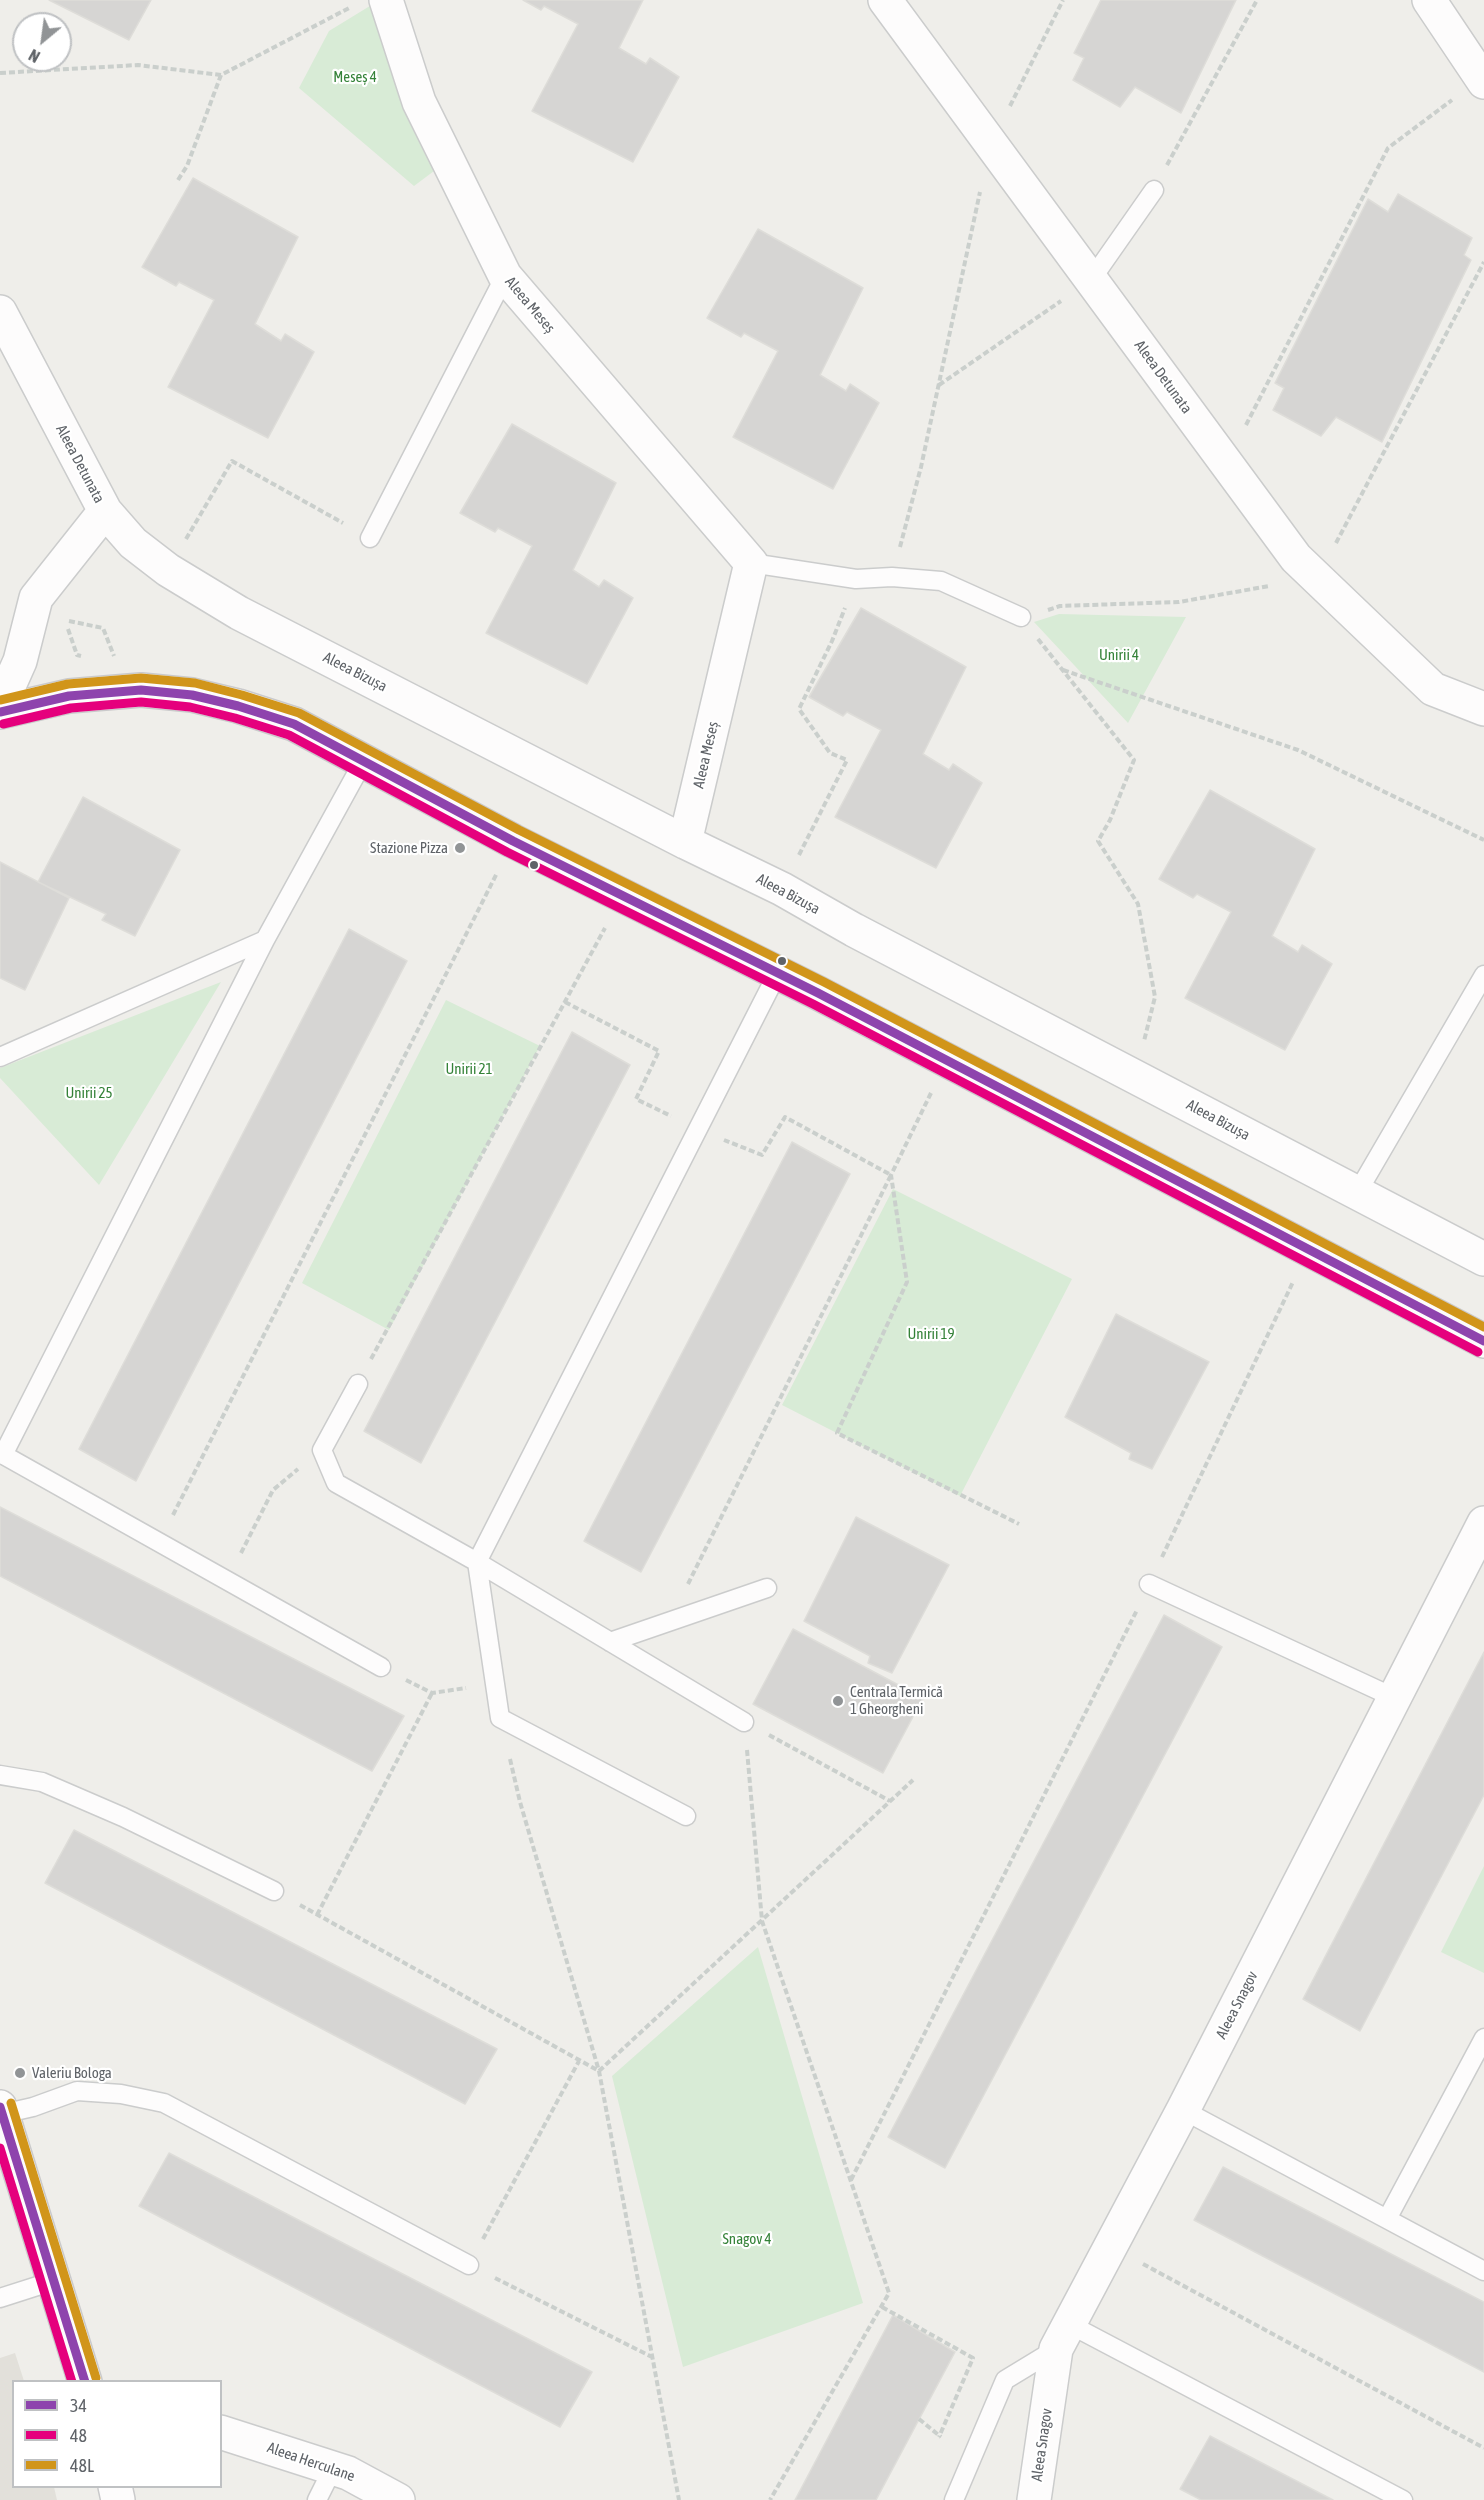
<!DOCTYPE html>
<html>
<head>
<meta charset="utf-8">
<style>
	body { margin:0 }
	#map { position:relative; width:1484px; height:2500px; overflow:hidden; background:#efeeea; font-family:"Asap Condensed",sans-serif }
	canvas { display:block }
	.legend { position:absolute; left:12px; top:2380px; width:210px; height:108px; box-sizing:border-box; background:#fff; border:2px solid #bfc1c3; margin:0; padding:8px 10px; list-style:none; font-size:18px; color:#5f6368 }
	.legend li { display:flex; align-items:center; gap:12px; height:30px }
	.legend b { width:30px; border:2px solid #bfc1c3 }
	.north { position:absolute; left:12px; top:12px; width:60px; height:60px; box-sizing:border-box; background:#fff; border:2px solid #bfc1c3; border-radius:50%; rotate:209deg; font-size:16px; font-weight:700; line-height:24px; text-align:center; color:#5f6368 }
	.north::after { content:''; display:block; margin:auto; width:21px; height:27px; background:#919496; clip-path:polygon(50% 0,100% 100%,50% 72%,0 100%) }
</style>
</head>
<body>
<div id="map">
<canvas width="1484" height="2500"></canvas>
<ul class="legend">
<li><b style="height:8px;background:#8e44ad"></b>34</li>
<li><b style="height:8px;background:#e5007d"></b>48</li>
<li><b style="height:8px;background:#d1951a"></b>48L</li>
</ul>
<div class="north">N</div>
</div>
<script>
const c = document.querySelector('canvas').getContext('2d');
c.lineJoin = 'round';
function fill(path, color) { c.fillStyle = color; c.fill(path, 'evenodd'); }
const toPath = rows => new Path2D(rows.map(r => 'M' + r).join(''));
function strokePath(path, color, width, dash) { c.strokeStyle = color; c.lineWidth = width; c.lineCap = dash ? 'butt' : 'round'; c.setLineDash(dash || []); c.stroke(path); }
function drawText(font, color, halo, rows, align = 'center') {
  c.font = font + ' "Asap Condensed",sans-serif'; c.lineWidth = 4.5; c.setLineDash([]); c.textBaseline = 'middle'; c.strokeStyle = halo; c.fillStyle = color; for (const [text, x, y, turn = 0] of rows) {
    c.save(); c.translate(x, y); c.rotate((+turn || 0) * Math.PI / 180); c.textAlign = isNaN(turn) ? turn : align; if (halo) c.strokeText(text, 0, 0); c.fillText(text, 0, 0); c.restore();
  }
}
fill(toPath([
	[15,2353,24,2381,14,2382,14,2486,54,2487,57,2500,0,2500,0,2358]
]), '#e2e0da');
fill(toPath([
	[378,1,442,165,414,186,299,88,329,31],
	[1059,614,1186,617,1128,723,1034,622],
	[221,982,99,1185,0,1078,0,1068],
	[446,1000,540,1046,389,1330,302,1283],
	[893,1189,1072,1279,960,1496,782,1405],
	[1484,1866,1484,1973,1441,1952],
	[758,1947,863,2303,683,2367,612,2076]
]), '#d8ebd6');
const building = toPath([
	[49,0,151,0,129,40,49,0],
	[523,0,643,0,619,48,646,64,650,58,679,77,633,162,532,111,578,24,544,6,541,10,523,0],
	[1101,0,1236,0,1181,113,1135,87,1120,107,1073,80,1084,58,1074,53,1101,0],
	[193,178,298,237,255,324,281,341,285,334,314,352,268,438,168,387,214,300,179,282,176,286,142,267,193,178],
	[1398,194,1472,238,1464,255,1471,260,1382,442,1336,417,1321,436,1273,410,1284,388,1275,383,1368,199,1388,212,1398,194],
	[758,229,863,288,820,375,846,391,850,384,879,403,833,489,733,437,778,351,744,333,741,337,707,318,758,229],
	[512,424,616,483,573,570,599,587,604,580,633,598,587,684,486,633,532,546,498,528,495,532,460,513,512,424],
	[861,608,966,667,923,754,949,770,953,764,982,783,936,868,835,817,881,730,847,712,843,716,809,697,861,608],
	[1210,790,1315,849,1272,936,1298,952,1302,945,1332,964,1285,1050,1185,998,1231,912,1197,894,1193,898,1159,879,1210,790],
	[83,797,180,850,135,936,102,920,106,914,38,882,83,797],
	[0,862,69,898,25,990,0,978,0,862],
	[349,929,407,961,136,1481,79,1449,349,929],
	[572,1032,630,1065,421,1463,364,1431,572,1032],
	[792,1142,850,1174,641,1572,584,1541,792,1142],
	[1116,1314,1209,1362,1152,1469,1129,1459,1131,1453,1065,1417,1116,1314],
	[0,1507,404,1716,372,1771,0,1576,0,1507],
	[856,1517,949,1565,892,1673,868,1663,870,1656,804,1621,856,1517],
	[1164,1615,1222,1647,945,2168,888,2137,1164,1615],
	[793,1629,923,1698,883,1773,753,1704,793,1629],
	[1484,1652,1484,1795,1360,2031,1303,1999,1484,1652],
	[74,1830,497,2049,465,2104,45,1883,74,1830],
	[169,2153,592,2372,560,2427,139,2206,169,2153],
	[1223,2167,1484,2302,1484,2372,1194,2220,1223,2167],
	[893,2315,955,2352,876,2500,795,2500,893,2315],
	[1210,2436,1333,2500,1201,2500,1180,2489,1210,2436]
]);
fill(building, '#d6d5d3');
strokePath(building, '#deddd9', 1.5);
const lane = toPath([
	[1091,280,1154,190],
	[370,538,505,276],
	[751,563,856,579,892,577,941,581,1021,617],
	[0,1057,265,940],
	[1357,1193,1484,975],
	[358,1384,322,1450,336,1483,477,1562,744,1722],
	[0,1453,381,1667],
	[3,1455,265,940,364,760],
	[1149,1584,1395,1698],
	[610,1642,767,1588],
	[0,1775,42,1782,123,1817,274,1891],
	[686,1816,500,1718,477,1562,777,974],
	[1183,2110,1484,2271],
	[2,2114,33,2107,77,2091,121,2094,164,2103,469,2265],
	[1387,2219,1484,2038],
	[0,2298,53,2281],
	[1069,2324,1403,2500],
	[317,2500,333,2468],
	[954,2500,1005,2380,1056,2349]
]);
const street = toPath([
	[386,0,419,102,505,276,751,563,685,842],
	[885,0,1296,558,1433,689,1484,709],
	[1429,0,1484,82],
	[0,312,105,511,133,543,168,570,239,613,685,842,782,889,854,930,1484,1259],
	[0,706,20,661,36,598,105,511],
	[220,2432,348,2473,398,2500],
	[1034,2500,1056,2349,1183,2110,1484,1523]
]);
const secondary = toPath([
	[0,712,69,696,141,690,192,695,238,706,294,724,513,841,818,993,1484,1341],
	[0,2107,85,2382],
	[115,2486,118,2500]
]);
strokePath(lane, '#cbcccc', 21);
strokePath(street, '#cbcccc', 36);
strokePath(secondary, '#cacacb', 36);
strokePath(toPath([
	[0,73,138,65,221,75,351,7],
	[1010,106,1063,0],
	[1167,165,1257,0],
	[178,180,187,166,221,75],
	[939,385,1061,301],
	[1246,425,1388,148,1452,100],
	[186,539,232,461,343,523],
	[1336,543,1484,262],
	[900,547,921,467,980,192],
	[1048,610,1060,606,1179,602,1269,586],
	[69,621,103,628,114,656],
	[68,629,77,655,81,656],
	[1038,639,1134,760,1110,820,1098,841,1138,904,1155,997,1144,1041],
	[1063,670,1298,750,1484,840],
	[799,855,847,760,830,753,799,709,832,641,845,608],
	[565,1002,659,1051,636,1099,671,1116],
	[931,1093,891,1175,907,1282,837,1433,1019,1524],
	[371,1359,605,928],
	[173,1515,497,873],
	[241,1553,273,1490,298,1469],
	[1162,1557,1293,1282],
	[688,1584,891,1175,785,1117,762,1155,724,1140],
	[406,1680,432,1693,466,1688],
	[769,1735,890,1801],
	[747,1750,762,1921,889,2293,770,2500],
	[510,1759,520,1802,599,2071,679,2500],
	[300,1905,599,2071,913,1780],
	[317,1915,432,1693],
	[851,2180,1137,1610],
	[483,2239,579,2061],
	[1143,2264,1484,2448],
	[495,2278,652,2357],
	[882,2307,973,2358,939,2437],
	[919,2419,941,2437]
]), '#cacfcc', 4, [6, 3]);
strokePath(lane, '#fdfcfc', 18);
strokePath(street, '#fdfcfc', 33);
strokePath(secondary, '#fdfcfc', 33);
strokePath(toPath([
	[0,712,69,696,141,690,192,695,238,706,294,724,513,841,818,993,1484,1341],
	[0,2107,85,2382]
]), '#8e44ad', 9);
strokePath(toPath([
	[3,724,71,708,141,702,190,707,235,718,289,735,507,852,813,1004,1478,1352],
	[0,2148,72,2382]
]), '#e5007d', 9);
strokePath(toPath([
	[0,700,68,684,141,678,195,683,242,695,299,713,519,830,824,982,1484,1327],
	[11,2103,96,2378]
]), '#d1951a', 9);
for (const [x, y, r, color] of [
	[460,848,6,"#919496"],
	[534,865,5,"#5f6368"],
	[782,961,5,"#5f6368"],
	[838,1701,6,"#919496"],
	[20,2073,6,"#919496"]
]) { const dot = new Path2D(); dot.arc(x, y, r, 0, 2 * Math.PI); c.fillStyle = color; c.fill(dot); strokePath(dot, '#fff', 2); }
drawText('15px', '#348238', '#fff', [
	["Meseș 4",355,77],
	["Unirii 4",1119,655],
	["Unirii 21",469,1069],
	["Unirii 25",89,1093],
	["Unirii 19",931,1334],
	["Snagov 4",747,2239]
]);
drawText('15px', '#5f6368', '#fff', [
	["Aleea Meseș",530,305,50],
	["Aleea Detunata",1163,377,54],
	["Aleea Detunata",80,464,62],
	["Aleea Bizușa",355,672,27],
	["Aleea Meseș",706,755,-77],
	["Aleea Bizușa",788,894,28],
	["Aleea Bizușa",1218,1120,28],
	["Aleea Snagov",1237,2005,-63],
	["Aleea Snagov",1042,2445,-82],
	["Aleea Herculane",311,2462,19]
]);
drawText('15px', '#5f6368', '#fff', [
	["Stazione Pizza",448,848,"right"],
	["Centrala Termică",850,1692],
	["1 Gheorgheni",850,1709],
	["Valeriu Bologa",32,2073]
], 'left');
</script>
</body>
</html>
